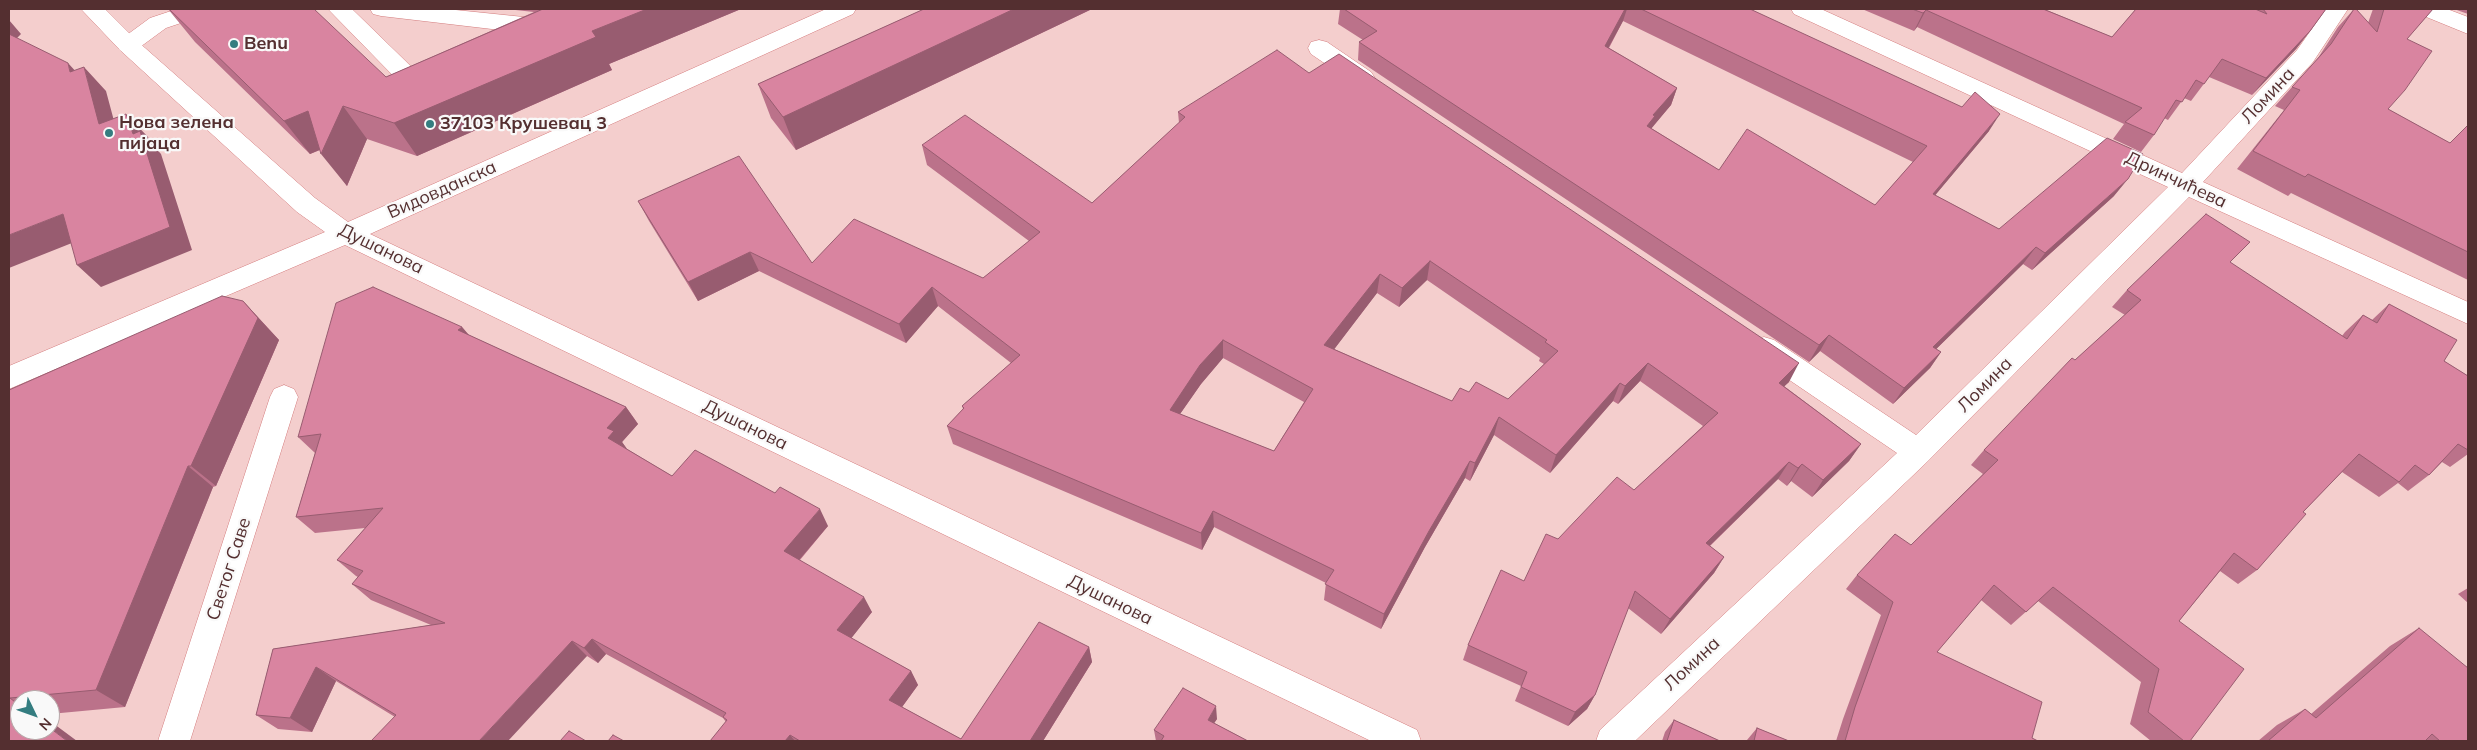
<!DOCTYPE html>
<html>
<head>
<meta charset="utf-8">
<style>
	body { margin:0 }
	#map { position:relative; width:2477px; height:750px; overflow:hidden; background:#f4cecd; font-family:Mulish,sans-serif }
	canvas { display:block }
	.frame { position:absolute; inset:0; border:10px solid #542f30; pointer-events:none }
	.north { position:absolute; left:10px; top:690px; width:50px; height:50px; box-sizing:border-box; background:#f9f9f9; border:1px solid #b7a8a9; border-radius:50%; rotate:132deg; font-size:14px; font-weight:700; line-height:20px; text-align:center; color:#542f30 }
	.north::after { content:''; display:block; margin:auto; width:18px; height:22px; background:#347d80; clip-path:polygon(50% 0,100% 100%,50% 72%,0 100%) }
</style>
</head>
<body>
<div id="map">
<canvas width="2477" height="750"></canvas>
<div class="frame"></div>
<div class="north">N</div>
</div>
<script>
const c = document.querySelector('canvas').getContext('2d');
c.lineJoin = 'round';
const toPath = rows => new Path2D(rows.map(r => 'M' + r).join(''));
function strokePath(path, color, width, dash) { c.strokeStyle = color; c.lineWidth = width; c.lineCap = dash ? 'butt' : 'round'; c.setLineDash(dash || []); c.stroke(path); }
function fill(path, color) { c.fillStyle = color; c.fill(path, 'evenodd'); }
function drawText(font, color, halo, rows, align = 'center') {
  c.font = font + ' Mulish,sans-serif'; c.lineWidth = 4.5; c.setLineDash([]); c.textBaseline = 'middle'; c.strokeStyle = halo; c.fillStyle = color; for (const [text, x, y, turn = 0] of rows) {
    c.save(); c.translate(x, y); c.rotate((+turn || 0) * Math.PI / 180); c.textAlign = isNaN(turn) ? turn : align; if (halo) c.strokeText(text, 0, 0); c.fillText(text, 0, 0); c.restore();
  }
}
const lane = toPath([
	[177,9,211,9,208,14,166,28,136,50,128,53,120,50,117,45,120,40,150,18,177,9],
	[328,9,352,9,426,81,430,87,426,93,418,95,410,93,328,9],
	[370,9,446,9,543,19,561,17,582,9,614,9,611,14,572,29,543,35,381,16,373,14,370,9]
]);
const street = toPath([
	[1791,9,1821,9,2182,173,2297,50,2326,9,2348,9,2313,62,2203,182,2468,302,2468,324,2189,197,1928,461,1635,741,1596,741,1600,730,1897,453,1754,356,1750,348,1754,340,1764,337,1774,340,1916,435,2168,187,1794,14,1791,9],
	[2416,9,2447,9,2468,17,2468,34,2419,14,2416,9],
	[1319,40,1327,42,1371,72,1375,78,1371,84,1363,86,1355,84,1311,54,1308,48,1311,42,1319,40],
	[284,385,294,389,298,397,190,741,158,741,270,397,274,389,284,385]
]);
const secondary = toPath([
	[81,9,105,9,136,40,315,198,348,222,826,9,856,9,853,14,370,234,1417,730,1421,741,1371,741,345,245,9,389,9,366,325,232,297,212,120,50,81,9]
]);
strokePath(lane, '#d37c7d', 1);
strokePath(street, '#d37c7d', 1);
strokePath(secondary, '#d37c7d', 1);
fill(lane, '#fff');
fill(street, '#fff');
fill(secondary, '#fff');
fill(toPath([
	[168,9,386,77,534,12,506,9,741,9,609,64,612,70,417,156,367,139,347,186,320,150,310,154,195,42],
	[924,9,1092,9,796,150,771,118,758,84],
	[1340,9,1750,9,1989,131,1935,195,1999,229,2114,196,2032,270,2023,264,1936,349,1941,352,1930,368,1893,404,1820,351,1809,362,1358,60,1359,42,1363,40,1338,24],
	[1623,21,1913,162,1875,205,1719,170,1651,128,1671,105,1677,88,1609,48],
	[1862,9,2045,9,2044,9,2112,37,2136,9,2326,9,2310,31,2296,49,2252,95,2209,77,2191,101,2184,98,2168,120,2164,118,2154,135,2141,152,2113,139,2124,124,1917,27,1914,31],
	[2354,9,2368,23,2373,9,2433,9,2407,39,2388,109,2450,143,2468,125,2468,280,2291,193,2288,196,2237,169,2284,110,2275,106,2318,58,2338,27],
	[2454,9,2468,9,2468,14],
	[1309,73,1789,382,1784,386,1861,444,1849,461,1812,497,1791,481,1787,486,1778,479,1710,546,1724,557,1714,573,1661,634,1628,608,1595,695,1587,709,1568,726,1515,701,1521,686,1463,660,1468,645,1524,581,1558,539,1634,490,1703,426,1640,381,1618,404,1613,401,1550,473,1494,435,1470,481,1465,478,1425,547,1381,629,1324,600,1326,583,1214,527,1202,550,953,444,947,426,963,409,962,406,1011,363,938,306,906,343,759,271,698,301,649,221,638,201,812,263,983,278,1029,241,927,165,922,145,1092,203,1179,123,1178,112],
	[1427,280,1540,358,1539,361,1544,364,1508,399,1469,392,1452,401,1334,349,1377,293,1399,307],
	[1223,358,1304,402,1274,451,1180,414,1201,384],
	[2231,263,2342,336,2345,332,2363,315,2372,320,2389,304,2444,361,2468,376,2468,454,2450,467,2442,462,2429,475,2408,491,2398,483,2379,497,2342,472,2303,512,2257,570,2238,584,2220,571,2179,621,2190,741,2151,741,2130,724,2141,682,2038,601,2011,625,1981,600,1937,652,2032,738,2038,741,1836,741,1843,719,1881,615,1846,589,1857,575,1911,545,1983,474,1971,465,1984,450,2075,360,2125,315,2112,307,2127,290],
	[243,301,279,340,216,486,213,487,125,707,50,714,50,700,20,700,20,730,9,741,9,390],
	[462,327,469,335,626,407,638,424,622,442,627,449,672,476,828,526,800,560,872,612,851,638,911,671,918,685,902,707,961,739,1089,647,1092,662,1043,741,710,741,726,722,723,718,606,654,598,663,587,656,395,717,336,681,312,732,278,729,256,715,273,649,431,625,371,600,352,584,358,577,356,576,337,560,365,528,315,533,296,517,315,453,298,437],
	[2468,588,2468,603,2458,594],
	[2419,628,2468,741,2258,741,2277,725,2305,709,2311,714,2390,646],
	[1217,719,1214,723,1248,741,1156,741,1154,730],
	[1674,720,1720,741,1662,741,1665,732],
	[1757,728,1789,741,1747,741,1747,740]
]), '#bb728a');
fill(toPath([
	[647,9,741,9,609,64,612,70,417,156,394,123,592,31],
	[1014,9,1092,9,796,150,783,117],
	[1625,9,1627,9,1623,21,1600,63,1605,46],
	[1926,10,1917,27,1914,31,1923,13],
	[9,20,21,34,9,46],
	[2310,31,2296,49,2252,95,2266,78],
	[68,63,89,86,84,67,106,91,121,147,99,124,70,72],
	[1677,88,1671,105,1651,129,1647,126,1653,115],
	[343,106,367,139,347,186,321,154,324,148,310,154,284,121,308,111],
	[126,114,148,137,150,142,161,154,192,250,101,287,77,265,133,134],
	[2000,114,1989,131,1922,211,1933,194],
	[2128,179,2114,196,2032,270,2045,253],
	[63,214,87,237,9,268,9,235],
	[2036,247,2023,264,1922,363,1933,347],
	[750,252,759,271,698,301,688,282],
	[1430,261,1427,280,1399,307,1402,288],
	[1380,274,1377,293,1323,364,1324,345],
	[932,287,938,306,906,343,899,324],
	[243,301,279,340,216,486,191,466],
	[462,327,477,345,458,330],
	[1829,335,1820,351,1809,362,1819,345],
	[1223,340,1223,358,1201,384,1171,427,1170,410,1200,365],
	[1941,352,1930,368,1893,404,1904,388],
	[1648,363,1640,381,1618,404,1625,386],
	[1799,363,1789,382,1769,401,1779,383],
	[1620,383,1613,401,1550,473,1556,455],
	[626,407,638,424,622,442,627,449,608,438,607,428],
	[1499,417,1494,435,1470,481,1475,463],
	[1861,444,1849,461,1812,497,1823,480],
	[1470,461,1465,478,1425,547,1381,629,1384,614,1429,531],
	[1789,462,1778,479,1696,559,1706,543],
	[1802,464,1791,481,1787,486,1798,468],
	[188,466,213,487,125,707,96,690],
	[820,509,828,526,793,567,784,551],
	[1213,511,1214,527,1202,550,1201,533],
	[1724,557,1714,573,1661,634,1670,619],
	[864,597,872,612,846,645,837,630],
	[592,639,606,654,598,663,584,648],
	[572,641,587,656,508,741,479,741],
	[1089,647,1092,662,1043,741,1030,741],
	[316,667,336,681,312,732,290,718],
	[911,671,918,685,897,714,889,700],
	[1595,695,1587,709,1568,726,1575,712],
	[1216,706,1217,719,1208,732,1208,720],
	[50,721,77,741,67,741,50,728],
	[790,735,795,741,785,741]
]), '#985c70');
const building = toPath([
	[169,9,314,9,386,77,543,9,647,9,592,31,596,37,394,123,343,106,321,154,308,111,284,121,169,9],
	[924,9,1014,9,783,117,758,84,924,9],
	[1344,9,1625,9,1605,46,1677,88,1653,115,1655,116,1647,126,1719,170,1747,129,1875,205,1927,146,1641,9,1750,9,1962,107,1975,92,2000,114,1933,194,1999,229,2107,138,2143,154,2128,179,2045,253,2036,247,1933,347,1941,352,1904,388,1829,335,1819,345,1359,42,1377,31,1344,9],
	[1912,9,2043,9,2112,37,2136,9,2255,9,2267,14,2263,9,2326,9,2310,31,2266,78,2222,59,2204,84,2196,80,2182,102,2176,100,2154,135,2125,122,2142,108,1926,10,1923,13,1912,9],
	[2354,9,2356,9,2377,32,2384,9,2433,9,2407,39,2432,51,2405,90,2388,109,2450,143,2468,125,2468,252,2308,174,2305,177,2253,151,2300,90,2292,87,2331,44,2354,9],
	[9,34,68,63,70,72,84,67,99,124,126,114,133,134,140,131,170,227,77,265,63,214,9,235,9,34],
	[1277,50,1309,73,1339,54,1799,363,1779,383,1861,444,1823,480,1802,464,1798,468,1789,462,1706,543,1724,557,1670,619,1635,591,1595,695,1575,712,1521,687,1527,672,1468,645,1501,570,1524,581,1546,534,1558,539,1617,477,1634,490,1718,413,1648,363,1625,386,1620,383,1556,455,1499,417,1475,463,1470,461,1429,531,1384,614,1325,584,1334,570,1213,511,1201,533,947,426,964,408,962,406,1020,355,932,287,899,324,750,252,688,282,638,201,739,156,812,263,854,219,983,278,1040,232,922,145,965,115,1092,203,1185,117,1178,112,1277,50],
	[1430,261,1547,340,1545,342,1558,351,1508,399,1476,382,1469,392,1460,388,1452,401,1324,345,1380,274,1402,288,1430,261],
	[1223,340,1313,389,1274,451,1170,410,1200,365,1223,340],
	[2206,214,2250,242,2230,262,2347,339,2363,315,2377,323,2389,304,2457,340,2444,361,2468,376,2468,450,2458,444,2429,475,2415,465,2399,482,2359,454,2303,512,2306,514,2257,570,2234,553,2179,621,2244,669,2190,741,2184,741,2148,712,2159,669,2053,587,2026,612,1994,585,1937,652,2042,702,2032,738,2038,741,1845,741,1855,707,1893,602,1857,575,1895,534,1911,545,1998,460,1984,450,2072,358,2075,360,2141,300,2127,290,2206,214],
	[373,287,462,327,458,330,626,407,607,428,614,431,608,438,672,476,695,450,775,493,780,487,820,509,784,551,864,597,837,630,911,671,889,700,961,739,1039,622,1089,647,1030,741,800,741,790,735,785,741,710,741,727,720,723,717,726,713,592,639,584,648,572,641,479,741,371,741,396,715,316,667,290,718,256,715,273,649,445,623,352,584,363,571,337,560,383,508,296,517,321,434,298,437,336,303,373,287],
	[222,296,243,301,258,318,191,466,188,466,96,690,10,698,20,706,20,730,50,730,50,728,67,741,9,741,9,390,222,296],
	[2419,628,2468,668,2468,741,2440,741,2432,734,2425,741,2268,741,2305,709,2316,718,2419,628],
	[1183,688,1216,706,1208,720,1248,741,1161,741,1164,736,1154,730,1183,688],
	[1674,720,1720,741,1667,741,1674,720],
	[1757,728,1789,741,1754,741,1757,728],
	[569,731,586,741,560,741,569,731],
	[613,735,624,741,608,741,613,735]
]);
fill(building, '#d984a0');
strokePath(building, '#985c70', 1);
for (const [x, y, r, color] of [
	[234,44,5,"#347d80"],
	[430,124,5,"#347d80"],
	[109,133,5,"#347d80"]
]) { const dot = new Path2D(); dot.arc(x, y, r, 0, 2 * Math.PI); c.fillStyle = color; c.fill(dot); strokePath(dot, '#f9f9f9', 2); }
drawText('bold 18px', '#542f30', '#f9f9f9', [
	["Benu",244,44],
	["Нова зелена",119,123],
	["пијаца",119,144],
	["37103 Крушевац 3",440,124]
], 'left');
drawText('18px', '#542f30', '#f9f9f9', [
	["Ломина",2268,96,-47],
	["Дринчићева",2176,180,25],
	["Видовданска",442,190,-24],
	["Душанова",381,249,26],
	["Ломина",1985,385,-45],
	["Душанова",745,425,26],
	["Светог Саве",229,569,-72],
	["Душанова",1110,600,26],
	["Ломина",1692,664,-43]
]);
</script>
</body>
</html>
